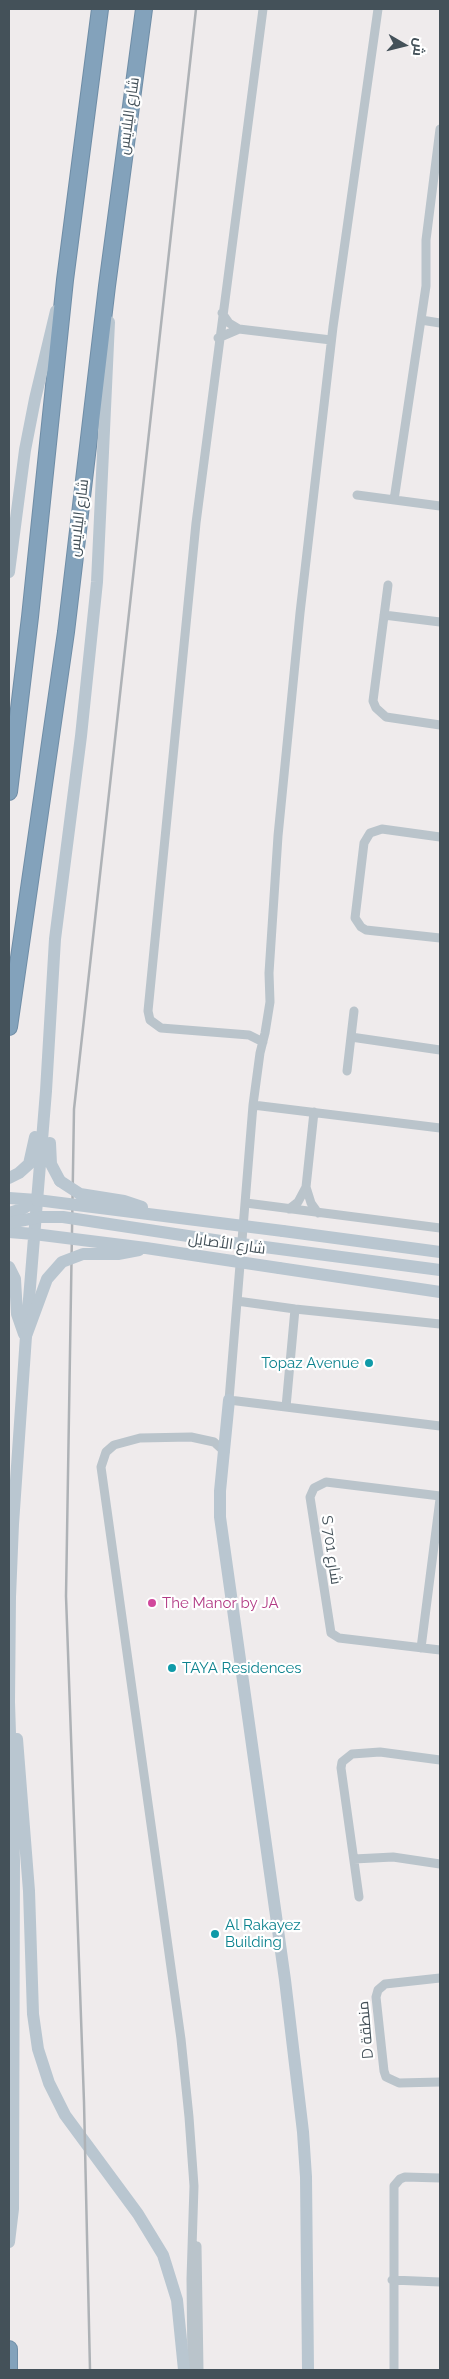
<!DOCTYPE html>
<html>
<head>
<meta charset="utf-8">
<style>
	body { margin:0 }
	#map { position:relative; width:449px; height:2379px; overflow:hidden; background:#efebec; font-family:Raleway,Cairo,sans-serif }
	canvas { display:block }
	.frame { position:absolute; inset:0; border:10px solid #445159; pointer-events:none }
	.north { position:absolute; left:379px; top:20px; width:50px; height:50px; -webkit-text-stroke:4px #fff; paint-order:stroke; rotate:98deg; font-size:14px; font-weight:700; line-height:20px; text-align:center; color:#445159 }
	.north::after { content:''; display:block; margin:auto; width:18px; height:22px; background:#445159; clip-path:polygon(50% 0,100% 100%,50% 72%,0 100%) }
</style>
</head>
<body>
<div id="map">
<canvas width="449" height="2379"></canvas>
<div class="frame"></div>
<div class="north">ش</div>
</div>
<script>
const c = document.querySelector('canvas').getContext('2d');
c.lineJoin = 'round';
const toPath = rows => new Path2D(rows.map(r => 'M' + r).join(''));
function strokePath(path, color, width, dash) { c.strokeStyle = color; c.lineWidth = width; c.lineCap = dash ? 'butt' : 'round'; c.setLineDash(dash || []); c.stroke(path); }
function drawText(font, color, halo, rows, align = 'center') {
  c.font = font + ' Raleway,Cairo,sans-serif'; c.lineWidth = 4.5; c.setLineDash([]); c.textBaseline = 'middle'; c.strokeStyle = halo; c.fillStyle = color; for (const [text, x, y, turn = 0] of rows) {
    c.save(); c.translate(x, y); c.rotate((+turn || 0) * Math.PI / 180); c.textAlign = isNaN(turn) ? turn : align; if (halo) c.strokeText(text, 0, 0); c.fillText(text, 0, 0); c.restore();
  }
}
const highway = toPath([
	[9,792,30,617,65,280,100,9],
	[9,1027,66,632,107,286,144,9],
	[9,2349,9,2370]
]);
strokePath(highway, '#6f8da6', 18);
strokePath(toPath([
	[263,9,196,523,148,1011,150,1020,161,1028,249,1035,263,1042],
	[378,9,333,327,300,613,278,836,269,973,270,1002,265,1033,260,1053,253,1105,229,1400,440,1426],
	[222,313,229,323,239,329,331,340],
	[421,320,440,323],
	[218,338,239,329],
	[357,495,440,506],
	[394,500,426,286,426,240,440,129],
	[388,585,373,701,376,708,386,717,440,725],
	[384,615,440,622],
	[440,837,382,829,370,833,364,843,355,918,361,927,366,930,440,938],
	[351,1037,440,1050],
	[347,1071,354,1011],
	[253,1105,440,1128],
	[306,1187,311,1203,318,1213],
	[246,1203,440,1228],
	[289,1209,298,1202,306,1187,314,1112],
	[237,1301,295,1309,440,1324],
	[286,1407,295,1309],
	[440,1496,326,1482,314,1488,310,1497,331,1633,339,1638,440,1650],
	[421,1648,440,1499],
	[354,1859,393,1857,440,1864],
	[359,1897,341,1768,342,1762,352,1754,380,1752,440,1760],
	[440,1978,385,1984,378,1990,376,1997,384,2071,386,2077,399,2083,440,2082],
	[197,2246,199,2370],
	[392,2280,440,2282],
	[192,2370,191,2279,194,2186,189,2117,181,2039,101,1467,106,1452,114,1445,140,1438,191,1437,214,1442,225,1452],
	[394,2370,394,2186,400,2179,405,2177,440,2178]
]), '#bac4cb', 9);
strokePath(toPath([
	[9,572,25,450,35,399,56,311],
	[50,1143,51,1164,60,1181],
	[9,1178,19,1173,29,1164,35,1137],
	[9,1198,37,1200],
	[9,1213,22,1209,37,1200],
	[283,1231,440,1252],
	[9,1232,34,1234],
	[9,1267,15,1279,17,1314,24,1334],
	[279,1268,440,1292],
	[229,1400,220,1491,220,1517,285,1980,303,2132,306,2177,308,2370],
	[17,1739,29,1891,33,2014,38,2049,49,2083,65,2115,138,2214,163,2255,177,2300,184,2370],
	[9,2242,13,2209,14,1861,9,1702,10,1597,13,1524,26,1336,46,1091,55,939,81,736,97,582,109,322]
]), '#b9c6d0', 12);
strokePath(highway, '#83a2bb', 16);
strokePath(toPath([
	[90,2370,84,2102,66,1596,74,1109,196,9]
]), '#aeb2b6', 2.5);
strokePath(toPath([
	[60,1181,80,1194,124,1201,142,1207],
	[37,1200,283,1231],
	[9,1223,40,1217,63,1217,234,1243,440,1270],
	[34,1234,146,1248,279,1268],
	[26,1336,47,1279,62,1262,83,1254,118,1254,139,1250]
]), '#b9c6d0', 12);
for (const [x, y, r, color] of [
	[369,1363,5,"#0f9aa8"],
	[152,1603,5,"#d1479c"],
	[172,1668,5,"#0f9aa8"],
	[215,1934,5,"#0f9aa8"]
]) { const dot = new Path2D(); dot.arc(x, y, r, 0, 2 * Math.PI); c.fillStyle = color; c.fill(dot); strokePath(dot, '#fff', 2); }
drawText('15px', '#445159', '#fff', [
	["شارع اليلايس",129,116,-82],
	["شارع اليلايس",79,518,-83],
	["شارع الأصايل",227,1244,8],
	["S 701 شارع",331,1550,82],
	["D منطقة",366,2030,-95]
]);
drawText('15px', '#0d838f', '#fff', [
	["Topaz Avenue",359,1363,"right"],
	["TAYA Residences",182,1668],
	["Al Rakayez",225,1925],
	["Building",225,1942]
], 'left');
drawText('15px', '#b23c85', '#fff', [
	["The Manor by JA",162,1603]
], 'left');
</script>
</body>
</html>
